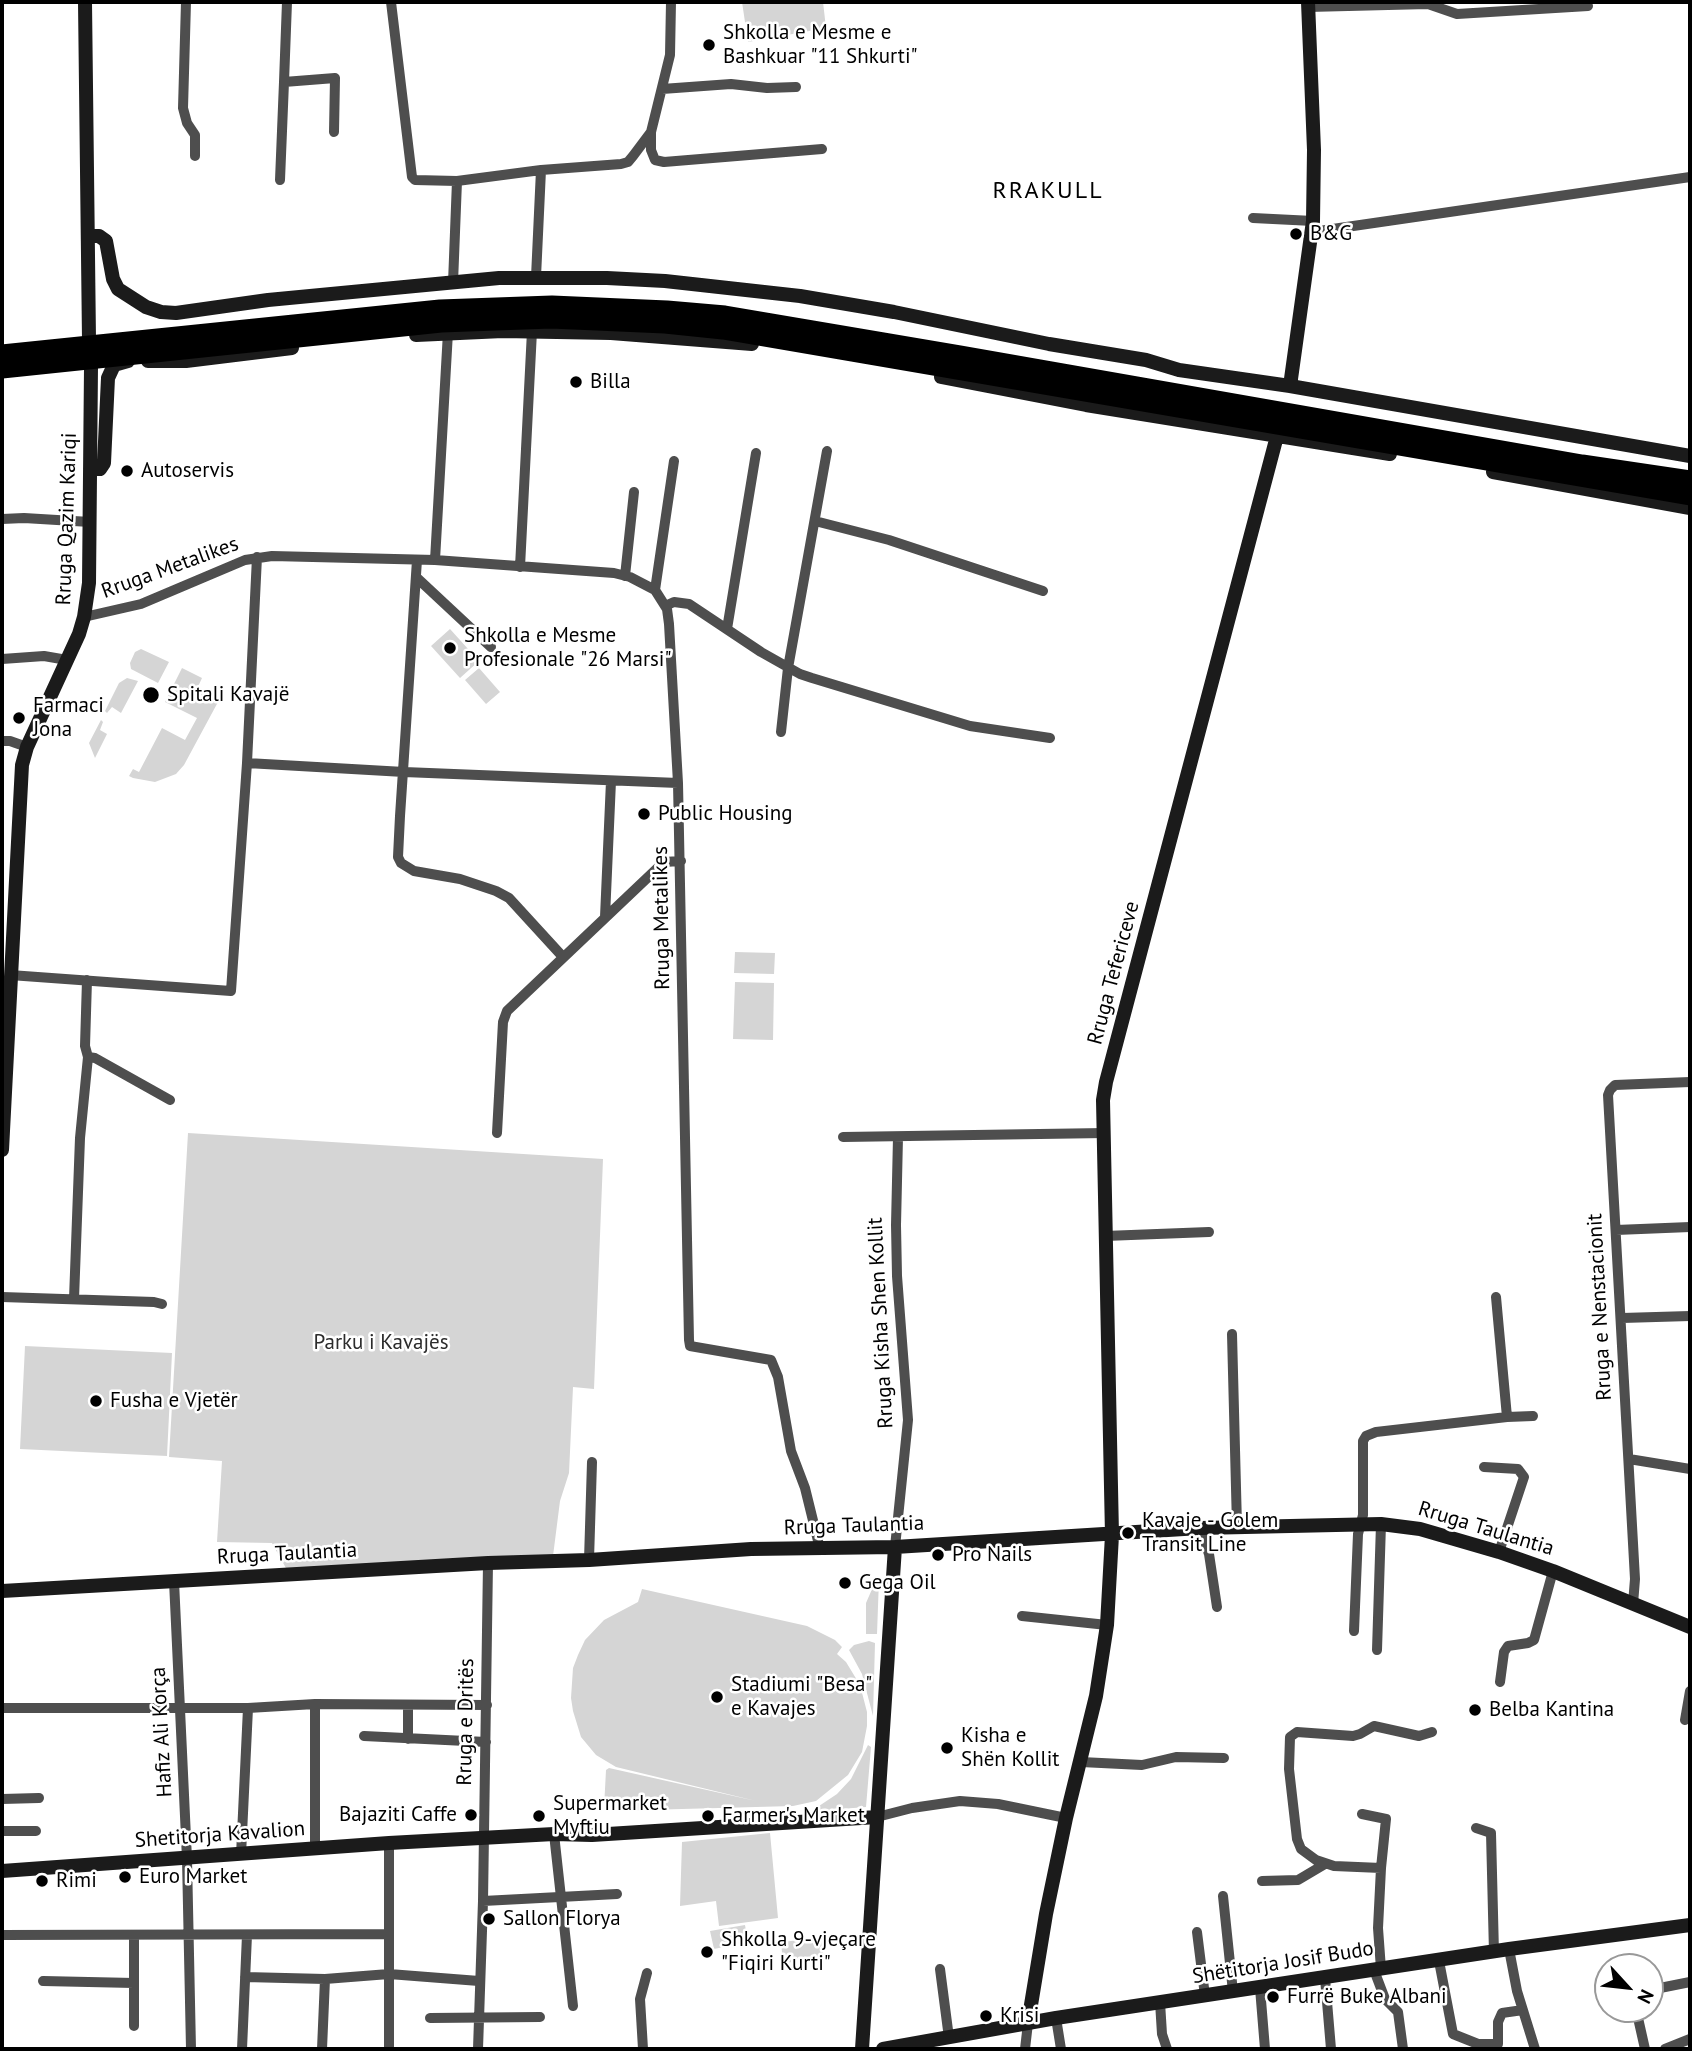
<!DOCTYPE html>
<html>
<head>
<meta charset="utf-8">
<style>
	body { margin:0 }
	#map { position:relative; width:1692px; height:2051px; overflow:hidden; background:#fff; font-family:"PT Sans",sans-serif }
	canvas { display:block }
	.frame { position:absolute; inset:0; border:4px solid #000; pointer-events:none }
	.north { position:absolute; left:1594px; top:1953px; width:70px; height:70px; box-sizing:border-box; background:#fff; border:2px solid #999; border-radius:50%; rotate:117deg; font-size:19px; font-weight:700; line-height:28px; text-align:center; color:#000 }
	.north::after { content:''; display:block; margin:auto; width:24px; height:32px; background:#000; clip-path:polygon(50% 0,100% 100%,50% 72%,0 100%) }
</style>
</head>
<body>
<div id="map">
<canvas width="1692" height="2051"></canvas>
<div class="frame"></div>
<div class="north">N</div>
</div>
<script>
const c = document.querySelector('canvas').getContext('2d');
c.lineJoin = 'round';
function fill(path, color) { c.fillStyle = color; c.fill(path, 'evenodd'); }
const toPath = rows => new Path2D(rows.map(r => 'M' + r).join(''));
function strokePath(path, color, width, dash) { c.strokeStyle = color; c.lineWidth = width; c.lineCap = dash ? 'butt' : 'round'; c.setLineDash(dash || []); c.stroke(path); }
function drawText(font, color, halo, rows, align = 'center') {
  c.font = font + ' "PT Sans",sans-serif'; c.lineWidth = 5; c.setLineDash([]); c.textBaseline = 'middle'; c.strokeStyle = halo; c.fillStyle = color; for (const [text, x, y, turn = 0] of rows) {
    c.save(); c.translate(x, y); c.rotate((+turn || 0) * Math.PI / 180); c.textAlign = isNaN(turn) ? turn : align; if (halo) c.strokeText(text, 0, 0); c.fillText(text, 0, 0); c.restore();
  }
}
fill(toPath([
	[742,2,823,2,826,28,748,42],
	[450,629,479,661,460,678,431,646],
	[141,649,169,662,158,683,131,669,130,663,135,652],
	[182,668,202,678,196,691,218,702,184,765,176,774,155,782,133,778,129,776,133,769,139,772,162,728,185,740,197,718,165,702],
	[479,668,500,692,486,704,465,680],
	[127,678,138,681,121,713,112,707,107,713,105,711,119,683],
	[101,720,103,722,100,730,107,734,95,758,89,743],
	[735,952,775,953,774,974,734,973],
	[735,982,774,983,773,1040,733,1039],
	[188,1133,603,1159,594,1389,573,1387,569,1473,560,1501,553,1556,287,1570,272,1543,217,1542,222,1461,169,1457],
	[25,1346,172,1353,167,1456,20,1449],
	[879,1579,877,1634,866,1634,866,1603,876,1580],
	[642,1589,807,1626,835,1640,842,1647,837,1654,846,1662,860,1685,867,1712,867,1726,862,1752,848,1775,816,1801,793,1806,608,1811,604,1808,606,1770,609,1768,756,1801,616,1767,596,1755,581,1737,573,1711,571,1698,573,1668,578,1655,585,1640,604,1620,638,1602],
	[869,1641,875,1643,873,1716,862,1674,849,1650,854,1645],
	[868,1745,871,1747,866,1807,816,1811,816,1808,837,1794,851,1779],
	[770,1833,778,1918,719,1926,716,1901,680,1906,682,1842],
	[745,1925,748,1942,714,1949,710,1931],
	[821,1938,824,1959,783,1963,781,1942]
]), '#d5d5d5');
strokePath(toPath([
	[186,2,183,108,187,123,195,135,195,156],
	[287,2,284,82,335,78,334,132],
	[391,2,412,177,415,180,457,181,541,170,621,164,628,162,633,156,651,132],
	[671,2,670,55,651,132,651,150,655,160,664,162,822,149],
	[1308,7,1428,4,1457,14,1588,6],
	[662,89,731,84,767,88,796,87],
	[280,180,284,82],
	[1253,218,1313,221],
	[1312,232,1690,177],
	[536,277,541,170],
	[453,283,457,181],
	[2,519,24,518,90,522],
	[815,521,889,540,1043,591],
	[417,560,400,816,398,857,401,863,414,871,460,879,496,891,509,898,563,957],
	[435,560,448,332],
	[520,567,532,331],
	[625,576,634,492],
	[416,577,491,647],
	[655,590,674,461],
	[665,606,674,602,689,604,761,652,800,674,812,678,970,726,1050,738],
	[84,617,141,604,245,560,272,556,435,560,614,573,630,577,655,590,667,609,669,624,678,783,689,1340,690,1346,771,1360,778,1377,791,1451,805,1488,820,1549],
	[727,629,756,453],
	[2,659,44,656,67,660],
	[781,732,788,668,827,451],
	[2,741,10,741,27,747],
	[247,763,404,772,678,783],
	[605,917,611,781],
	[10,975,231,991,247,763,257,557],
	[88,1057,95,1058,170,1100],
	[497,1133,503,1022,507,1011,664,862,681,861],
	[843,1137,1105,1133],
	[1616,1230,1690,1227],
	[1105,1236,1209,1232],
	[2,1297,154,1302,162,1304],
	[74,1299,80,1138,88,1057,85,1046,87,980],
	[1622,1318,1690,1316],
	[1232,1334,1237,1526],
	[1507,1417,1533,1416],
	[1629,1459,1690,1469],
	[1484,1467,1518,1469,1524,1477,1499,1552],
	[1200,1528,1209,1554,1217,1607],
	[895,1547,908,1420,897,1276,896,1225,898,1137],
	[589,1560,592,1462],
	[174,1581,187,1859,191,2049],
	[1633,1604,1635,1579,1608,1095,1610,1090,1615,1085,1690,1082],
	[1022,1616,1107,1625],
	[1354,1631,1358,1534,1363,1515,1363,1441,1366,1436,1376,1432,1507,1417,1496,1297],
	[1377,1650,1381,1524],
	[1500,1682,1504,1652,1508,1646,1528,1643,1534,1640,1553,1571],
	[315,1704,315,1849],
	[408,1705,408,1739],
	[2,1708,248,1708,315,1704,487,1705],
	[1685,1720,1690,1691],
	[364,1736,486,1742],
	[1081,1762,1142,1765,1176,1757,1224,1758],
	[2,1799,39,1798],
	[1362,1814,1386,1819,1381,1868,1378,1928,1381,1969],
	[877,1817,912,1808,960,1801,998,1804,1066,1818],
	[1476,1828,1491,1833,1494,1953],
	[2,1831,36,1831],
	[554,1834,573,2006],
	[241,1855,248,1708],
	[1381,1868,1334,1866,1316,1860,1301,1849,1297,1839,1289,1769,1290,1737,1297,1732,1353,1736,1360,1734,1374,1726,1419,1736,1432,1732],
	[1262,1881,1298,1880,1325,1864],
	[1223,1896,1233,1992],
	[483,1901,617,1894],
	[1197,1932,1205,1996],
	[2,1935,388,1934],
	[134,1935,134,2026],
	[1509,1949,1517,1991,1535,2049],
	[1439,1961,1453,2034,1478,2044,1498,2044,1498,2022,1502,2013,1523,2010],
	[940,1969,949,2038],
	[1374,1970,1385,1999,1398,2012,1403,2049],
	[245,1977,325,1979,389,1974,479,1981],
	[1325,1978,1331,2049],
	[43,1981,134,1983],
	[1260,1988,1265,2049],
	[1650,1990,1690,1982],
	[1160,2002,1162,2034,1167,2049],
	[1636,2009,1645,2049],
	[430,2018,540,2017],
	[1056,2018,1061,2049],
	[242,2049,247,1935],
	[322,2049,325,1979],
	[389,2049,389,1843],
	[478,2049,483,1901,488,1563],
	[643,2049,640,1999,647,1973],
	[1025,2049,1028,2023],
	[1665,2049,1690,2039]
]), '#4e4e4e', 10);
strokePath(toPath([
	[89,236,99,236,106,241,113,279,118,289,146,307,161,312,176,313,268,300,499,278,607,278,665,281,800,296,894,312,1049,344,1146,360,1179,370,1290,386,1690,456],
	[416,335,503,331,611,333,752,344],
	[148,361,186,361,292,348],
	[941,377,1086,405,1390,454],
	[1290,386,1313,221,1314,150,1308,2],
	[90,469,100,469,104,463,108,378,114,365,128,361],
	[1493,472,1690,508],
	[2,1150,22,765,27,747,79,634,84,617,89,583,91,367,89,340,85,2],
	[2,1591,488,1563,589,1560,751,1549,895,1547,1200,1528,1381,1524,1420,1529,1499,1552,1553,1571,1690,1627],
	[2,1871,389,1843,554,1834,592,1835,877,1817],
	[1028,2023,1046,1914,1066,1818,1096,1696,1107,1625,1112,1535,1103,1100,1106,1082,1277,436],
	[862,2049,895,1547],
	[883,2049,1056,2018,1509,1949,1690,1925]
]), '#1b1b1b', 14);
strokePath(toPath([
	[2,354,440,309,552,305,667,310,725,315,961,355,1582,464,1690,480],
	[2,369,441,323,551,319,665,324,723,330,1690,496]
]), '#000', 19);
for (const [x, y, r, color] of [
	[709,45,7,"#000"],
	[1296,234,7,"#000"],
	[576,382,7,"#000"],
	[127,471,7,"#000"],
	[450,648,7,"#000"],
	[151,695,9,"#000"],
	[19,718,7,"#000"],
	[644,814,7,"#000"],
	[96,1401,7,"#000"],
	[1128,1533,7,"#000"],
	[938,1555,7,"#000"],
	[845,1583,7,"#000"],
	[717,1697,7,"#000"],
	[1475,1710,7,"#000"],
	[947,1748,7,"#000"],
	[471,1815,7,"#000"],
	[539,1816,7,"#000"],
	[708,1816,7,"#000"],
	[125,1877,7,"#000"],
	[42,1881,7,"#000"],
	[489,1919,7,"#000"],
	[707,1952,7,"#000"],
	[1273,1997,7,"#000"],
	[986,2016,7,"#000"]
]) { const dot = new Path2D(); dot.arc(x, y, r, 0, 2 * Math.PI); c.fillStyle = color; c.fill(dot); strokePath(dot, '#fff', 2.5); }
drawText('21px', '#000', '#fff', [
	["Shkolla e Mesme e",723,33],
	["Bashkuar \"11 Shkurti\"",723,57],
	["B&G",1310,234],
	["Billa",590,382],
	["Autoservis",141,471],
	["Shkolla e Mesme",464,636],
	["Profesionale \"26 Marsi\"",464,660],
	["Spitali Kavajë",167,695],
	["Farmaci",33,706],
	["Jona",33,730],
	["Public Housing",658,814],
	["Fusha e Vjetër",110,1401],
	["Kavaje - Golem",1142,1521],
	["Transit Line",1142,1545],
	["Pro Nails",952,1555],
	["Gega Oil",859,1583],
	["Stadiumi \"Besa\"",731,1685],
	["e Kavajes",731,1709],
	["Belba Kantina",1489,1710],
	["Kisha e",961,1736],
	["Shën Kollit",961,1760],
	["Supermarket",553,1804],
	["Myftiu",553,1828],
	["Bajaziti Caffe",457,1815,"right"],
	["Farmer's Market",722,1816],
	["Euro Market",139,1877],
	["Rimi",56,1881],
	["Sallon Florya",503,1919],
	["Shkolla 9-vjeçare",721,1940],
	["\"Fiqiri Kurti\"",721,1964],
	["Furrë Buke Albani",1287,1997],
	["Krisi",1000,2016]
], 'left');
drawText('21px', '#000', '#fff', [
	["Rruga Qazim Kariqi",67,519,-88],
	["Rruga Metalikes",170,568,-20],
	["Rruga Metalikes",662,918,-91],
	["Rruga Tefericeve",1114,973,-75],
	["Rruga e Nenstacionit",1600,1307,-93],
	["Rruga Kisha Shen Kollit",881,1323,-93],
	["Rruga Taulantia",854,1526,-2],
	["Rruga Taulantia",1486,1529,17],
	["Rruga Taulantia",287,1554,-3],
	["Rruga e Dritës",466,1722,-89],
	["Hafiz Ali Korça",162,1732,-93],
	["Shetitorja Kavalion",220,1835,-4],
	["Shëtitorja Josif Budo",1283,1963,-9]
]);
drawText('21px', '#2c2c2c', '#fff', [
	["Parku i Kavajës",381,1343]
]);
c.letterSpacing = '2px';
drawText('24px', '#000', '#fff', [
	["RRAKULL",1048,191]
]);
c.letterSpacing = '0px';
</script>
</body>
</html>
